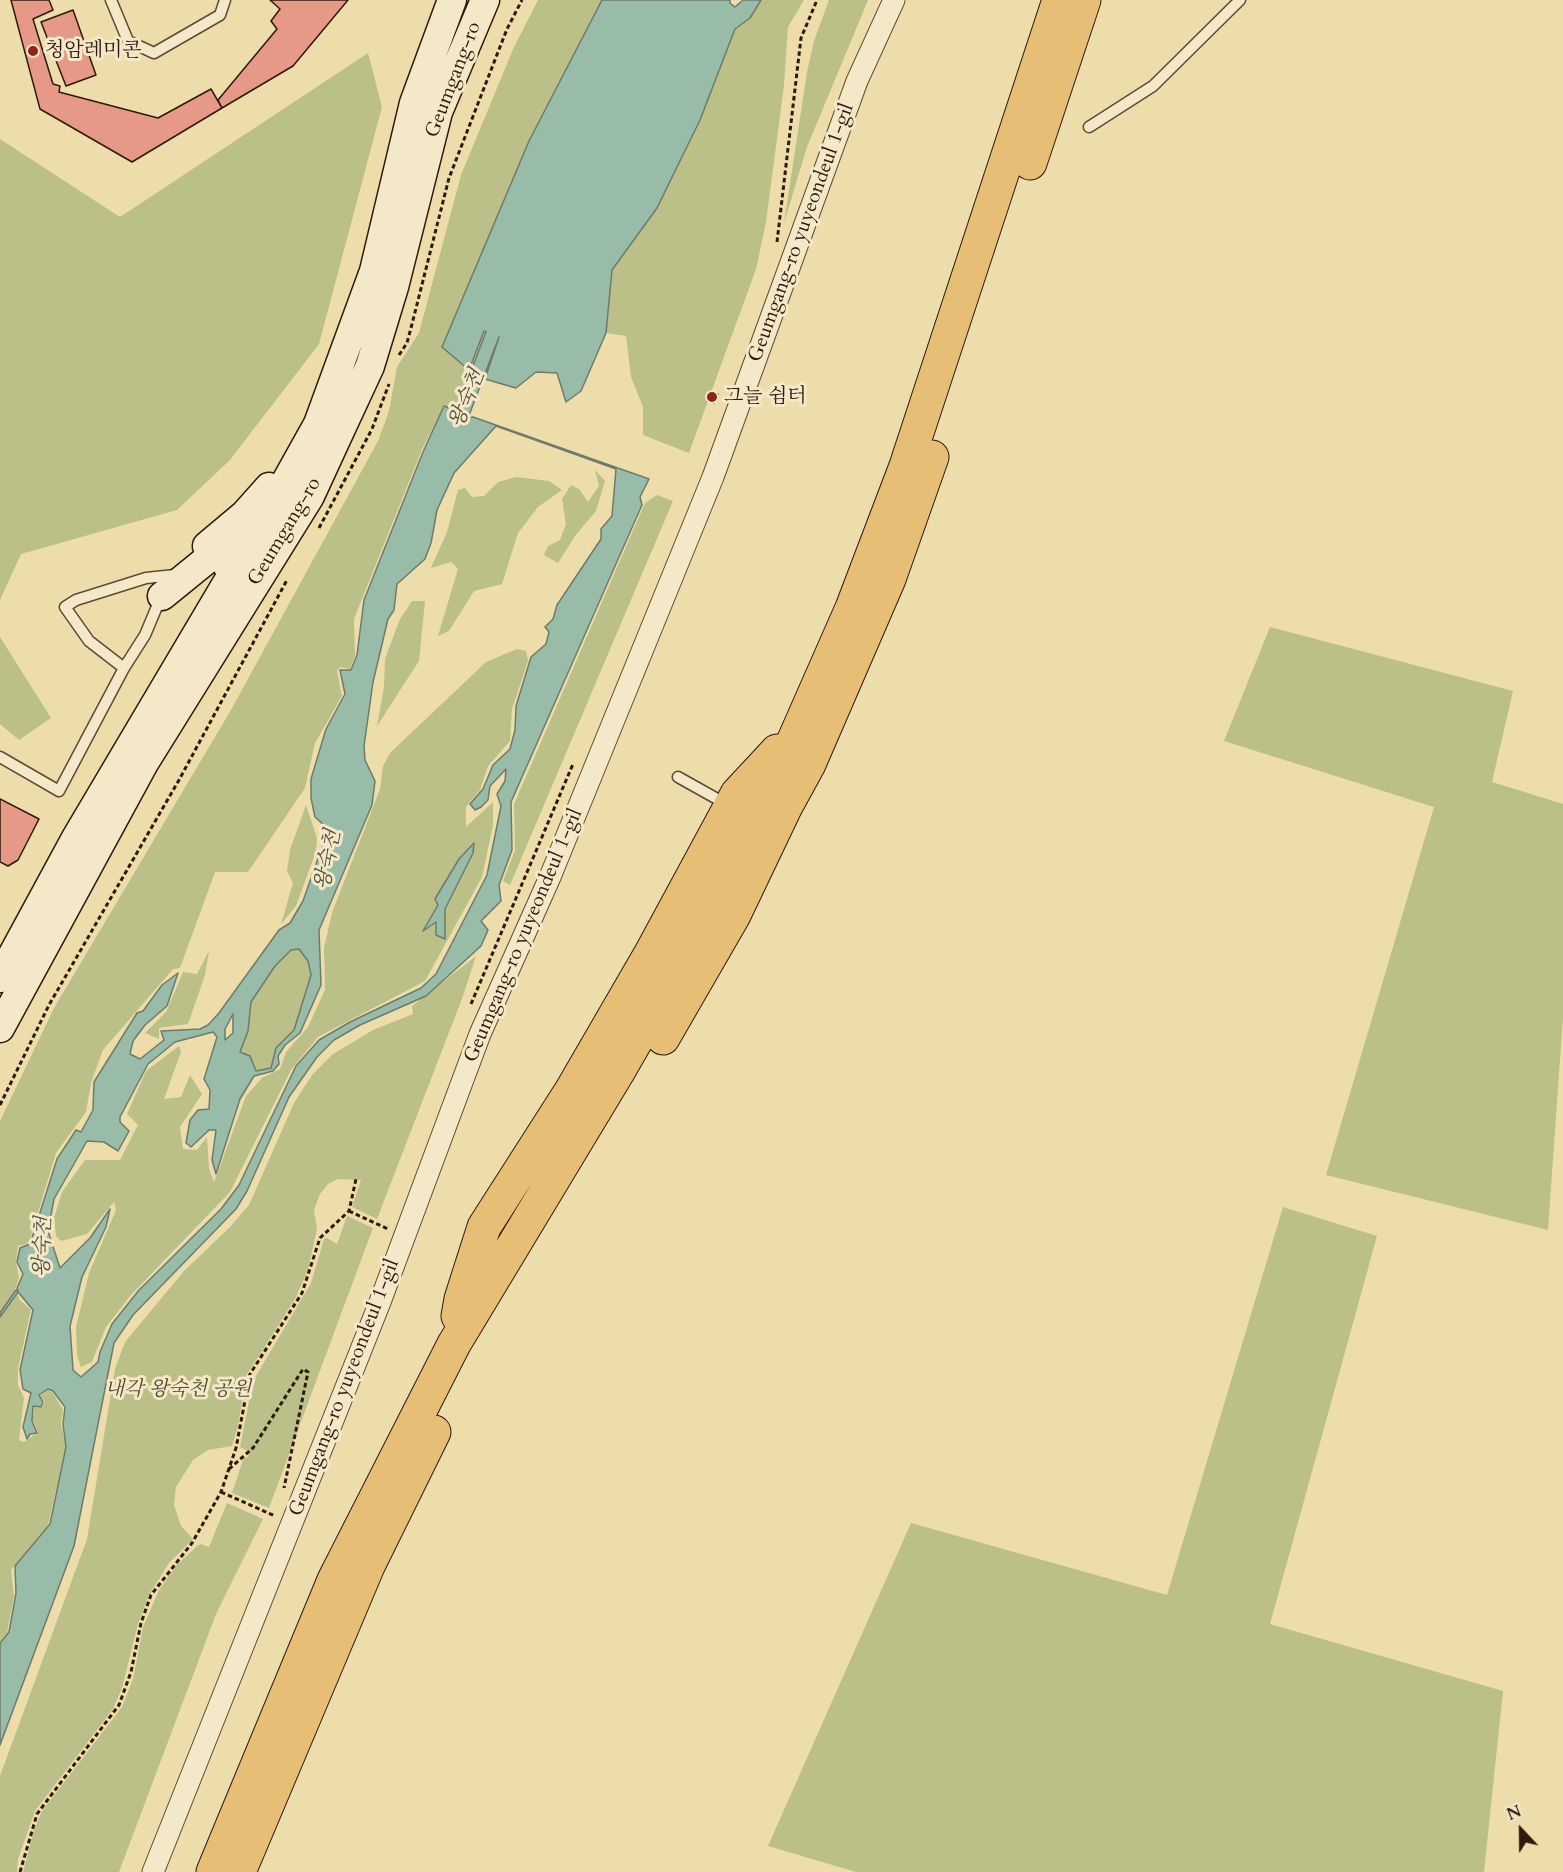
<!DOCTYPE html>
<html>
<head>
<meta charset="utf-8">
<style>
	body { margin:0 }
	#map { position:relative; width:1563px; height:1872px; overflow:hidden; background:#edddaa; font-family:Cardo,serif }
	canvas { display:block }
	.north { position:absolute; left:1491px; top:1800px; width:60px; height:60px; -webkit-text-stroke:4px #f3e9c8; paint-order:stroke; rotate:338deg; font-size:16px; font-weight:700; line-height:24px; text-align:center; color:#2e190c }
	.north::after { content:''; display:block; margin:auto; width:21px; height:27px; background:#2e190c; clip-path:polygon(50% 0,100% 100%,50% 72%,0 100%) }
</style>
</head>
<body>
<div id="map">
<canvas width="1563" height="1872"></canvas>
<div class="north">N</div>
</div>
<script>
const c = document.querySelector('canvas').getContext('2d');
c.lineJoin = 'round';
function fill(path, color) { c.fillStyle = color; c.fill(path, 'evenodd'); }
const toPath = rows => new Path2D(rows.map(r => 'M' + r).join(''));
function strokePath(path, color, width, dash) { c.strokeStyle = color; c.lineWidth = width; c.lineCap = dash ? 'butt' : 'round'; c.setLineDash(dash || []); c.stroke(path); }
function drawText(font, color, halo, rows, align = 'center') {
  c.font = font + ' Cardo,"Noto Serif KR",serif'; c.lineWidth = 6; c.setLineDash([]); c.textBaseline = 'middle'; c.strokeStyle = halo; c.fillStyle = color; for (const [text, x, y, turn = 0] of rows) {
    c.save(); c.translate(x, y); c.rotate((+turn || 0) * Math.PI / 180); c.textAlign = isNaN(turn) ? turn : align; if (halo) c.strokeText(text, 0, 0); c.fillText(text, 0, 0); c.restore();
  }
}
fill(toPath([
	[538,0,602,0,529,141,442,347,486,332,455,414,453,413,454,410,444,407,423,447,354,619,355,656,350,669,340,667,337,671,342,696,315,743,305,788,248,872,215,872,180,968,173,969,103,1050,91,1083,86,1112,56,1153,30,1239,27,1244,18,1246,16,1261,19,1278,15,1289,20,1300,31,1310,18,1368,18,1385,24,1398,19,1440,24,1442,38,1432,33,1420,34,1407,41,1408,45,1402,40,1396,48,1390,53,1393,63,1410,61,1424,66,1447,48,1525,11,1570,14,1596,7,1633,0,1641,0,1121,54,1008,231,710,378,441,389,411,397,367,419,333,461,175,514,47],
	[761,0,804,0,788,27,784,85,766,222,756,269,689,453,643,435,643,407,631,377,626,336,606,333,612,270,657,208,700,120,735,29,750,18],
	[829,0,868,0,807,147,784,223,807,72,814,41],
	[368,53,382,107,319,344,230,460,177,510,21,554,0,600,0,139,120,217],
	[595,470,605,481,596,511,575,536,558,563,544,555,548,546,560,540,566,524,562,499,571,485,579,489,588,502,599,486],
	[516,477,549,481,562,490,538,507,518,533,502,584,474,591,449,631,438,636,458,569,451,562,431,568,447,532,458,490,465,488,472,497,484,496,498,482],
	[657,495,673,501,510,885,503,881,515,850,514,804,645,503],
	[412,601,425,601,419,661,377,726,384,687,385,659,400,619],
	[1270,627,1513,691,1492,782,1563,804,1563,1017,1548,1230,1326,1175,1434,807,1224,741],
	[0,637,51,718,19,740,0,724],
	[517,649,526,651,528,661,512,709,510,741,488,766,480,790,466,807,466,827,493,802,493,825,482,877,425,981,318,1037,291,1070,230,1192,131,1295,106,1327,92,1362,81,1367,77,1355,76,1327,89,1273,116,1210,114,1202,87,1234,61,1241,56,1236,54,1218,62,1192,85,1160,120,1160,138,1125,127,1114,146,1071,179,1046,181,1052,164,1099,181,1097,190,1075,202,1094,180,1127,183,1149,197,1150,207,1137,209,1169,214,1182,246,1096,262,1078,280,1069,286,1052,308,1027,325,990,324,948,332,913,380,789,383,766,390,753,486,662],
	[306,805,317,838,316,851,296,906,281,924,293,883,287,871,290,850],
	[300,949,308,961,311,975,294,1031,276,1048,271,1068,256,1071,250,1056,240,1052,248,1031,251,1002,275,966,291,950],
	[209,951,205,975,188,1024,159,1028,159,1039,145,1033,166,1012,183,972,197,974],
	[476,956,463,996,377,1219,352,1207,361,1180,338,1179,328,1184,320,1194,314,1210,317,1229,308,1270,295,1299,246,1376,238,1426,232,1446,208,1450,193,1460,176,1487,174,1505,181,1526,193,1539,169,1563,149,1595,138,1624,122,1688,113,1709,35,1811,18,1859,17,1872,0,1872,0,1776,87,1539,115,1369,125,1342,184,1271,229,1228,249,1205,294,1103,312,1075,333,1054,373,1030,413,1014,412,1006],
	[1283,1207,1377,1236,1270,1624,1503,1691,1484,1872,856,1872,768,1846,911,1523,1167,1595],
	[347,1216,373,1228,269,1508,232,1493,244,1457,247,1458,250,1452,240,1447,253,1381,311,1283,324,1239,327,1238,337,1244],
	[227,1503,263,1519,216,1614,119,1872,23,1872,33,1833,42,1811,122,1707,133,1679,143,1627,159,1590,176,1566,197,1546,201,1544,209,1547]
]), '#bac087');
const water = toPath([
	[602,0,730,0,730,3,735,7,743,0,761,0,750,18,735,29,700,120,657,208,612,270,606,333,581,391,566,402,557,373,536,372,516,388,485,379,499,337,468,418,473,417,649,479,640,497,642,505,511,802,512,850,499,885,501,901,481,921,488,930,481,946,426,996,360,1025,334,1040,317,1057,289,1097,247,1191,236,1209,133,1315,114,1343,74,1546,0,1745,0,1643,9,1632,16,1593,15,1566,50,1524,66,1447,63,1424,65,1407,53,1391,48,1389,39,1395,43,1402,41,1407,33,1406,32,1421,37,1433,30,1434,27,1439,23,1427,31,1393,23,1389,20,1370,33,1310,18,1292,0,1317,0,1313,16,1290,18,1292,17,1288,23,1274,17,1262,20,1248,30,1244,57,1159,76,1130,81,1132,93,1110,94,1082,137,1013,143,1011,162,985,178,973,167,1006,145,1025,133,1041,130,1054,140,1059,164,1040,161,1031,200,1029,208,1025,219,1013,279,930,290,923,303,901,327,833,326,827,315,817,311,798,311,779,326,729,345,694,340,670,351,670,357,655,364,600,423,452,444,406,454,410,453,413,455,413,486,332,484,331,469,370,442,347,529,141,602,0],
	[496,426,616,469,612,516,601,529,601,539,557,605,553,619,545,627,549,632,546,644,531,657,516,706,515,730,510,749,493,765,483,789,470,804,475,810,481,807,488,800,490,786,506,769,505,781,497,794,501,806,487,875,436,974,421,988,350,1022,319,1040,296,1066,239,1185,221,1209,139,1290,112,1324,100,1352,98,1362,81,1377,73,1370,70,1326,82,1277,106,1227,110,1209,90,1238,60,1268,48,1231,54,1199,87,1141,104,1142,118,1151,129,1131,120,1122,120,1117,148,1064,175,1042,213,1032,217,1037,204,1079,210,1090,209,1109,198,1110,190,1120,186,1143,191,1147,209,1130,216,1130,212,1160,216,1174,240,1099,254,1076,273,1071,279,1064,278,1056,285,1045,300,1033,321,985,319,930,372,805,375,781,365,760,364,746,373,682,388,619,394,610,397,584,425,559,431,543,437,510,454,473,496,426],
	[299,949,308,961,311,975,294,1030,276,1048,271,1068,256,1071,250,1056,240,1052,248,1031,251,1002,275,966,291,950,299,949],
	[233,1014,233,1033,225,1040,225,1029,233,1014],
	[474,843,473,853,445,909,445,939,436,935,436,922,423,931,438,905,435,899,459,859,474,843]
]);
fill(water, '#99bca9');
strokePath(water, '#6e7b6a', 1.5);
const building = toPath([
	[11,0,49,0,53,10,33,19,53,84,60,86,59,92,158,118,211,89,222,108,132,162,40,109,11,0],
	[270,0,348,0,293,66,222,108,218,100,277,29,271,21,280,9,270,0],
	[73,10,96,75,66,86,41,22,73,10],
	[711,391,718,394,714,403,707,401,711,391],
	[0,799,39,819,18,860,8,866,0,862,0,799]
]);
fill(building, '#e59986');
strokePath(building, '#2e190c', 1.5);
const lane = toPath([
	[111,0,128,41,154,53,220,15,225,0],
	[1089,127,1153,86,1240,0],
	[161,597,145,635,124,668,89,641,65,607,76,600,146,578,175,575],
	[0,757,59,791,124,668],
	[678,777,728,805]
]);
const street = toPath([
	[153,1872,380,1302,480,1034,550,877,713,477,857,81,894,0]
]);
const secondary = toPath([
	[207,546,244,515,269,487],
	[162,596,231,540,239,543,227,565],
	[0,978,76,838,265,519,318,424,374,271,414,103,452,0],
	[0,1028,144,763,310,496,333,446,370,366,394,287,438,112,485,0]
]);
const highway = toPath([
	[1030,163,1084,0],
	[663,1038,734,915,786,806,809,764,889,579,932,457],
	[458,1316,461,1299,484,1227,571,1091,651,953,737,794,777,751],
	[213,1872,334,1580,454,1344,618,1072,689,948,786,758,852,608,906,466,1059,0],
	[239,1872,368,1566,434,1432]
]);
strokePath(lane, '#5e4a34', 13);
strokePath(street, '#5e4a34', 23);
strokePath(secondary, '#2e190c', 31);
strokePath(highway, '#2e190c', 35);
strokePath(toPath([
	[777,242,801,38,817,0],
	[399,355,407,343,412,324,449,178,507,29,522,0],
	[319,528,372,429,389,384],
	[471,1004,573,764],
	[0,1105,49,1005,179,780,287,580],
	[349,1211,388,1229],
	[229,1469,253,1448,303,1369,308,1372,284,1488],
	[221,1492,275,1516],
	[20,1872,37,1814,119,1705,131,1672,141,1623,151,1595,192,1543,221,1492,236,1448,250,1374,302,1293,320,1238,349,1211,356,1179]
]), '#2e190c', 3, [4.5, 3]);
strokePath(lane, '#f3e9c8', 10);
strokePath(street, '#f3e9c8', 21);
strokePath(secondary, '#f3e9c8', 28);
strokePath(highway, '#e6be75', 33);
for (const [x, y, r, color] of [
	[33,51,6,"#8f2418"],
	[712,397,6,"#8f2418"]
]) { const dot = new Path2D(); dot.arc(x, y, r, 0, 2 * Math.PI); c.fillStyle = color; c.fill(dot); strokePath(dot, '#f3e9c8', 2); }
drawText('20px', '#2e190c', '#f3e9c8', [
	["청암레미콘",45,51],
	["그늘 쉼터",724,397]
], 'left');
drawText('20px', '#2e190c', '#f3e9c8', [
	["Geumgang-ro",454,80,-69],
	["Geumgang-ro yuyeondeul 1-gil",802,233,-70],
	["Geumgang-ro",285,532,-59],
	["Geumgang-ro yuyeondeul 1-gil",524,936,-67],
	["Geumgang-ro yuyeondeul 1-gil",345,1388,-69]
]);
drawText('italic 20px', '#584b31', '#f3e9c8', [
	["내각 왕숙천 공원",178,1390]
]);
drawText('italic 21px', '#535243', '#f3e9c8', [
	["왕숙천",468,399,-68],
	["왕숙천",329,860,-79],
	["왕숙천",44,1247,-88]
]);
</script>
</body>
</html>
